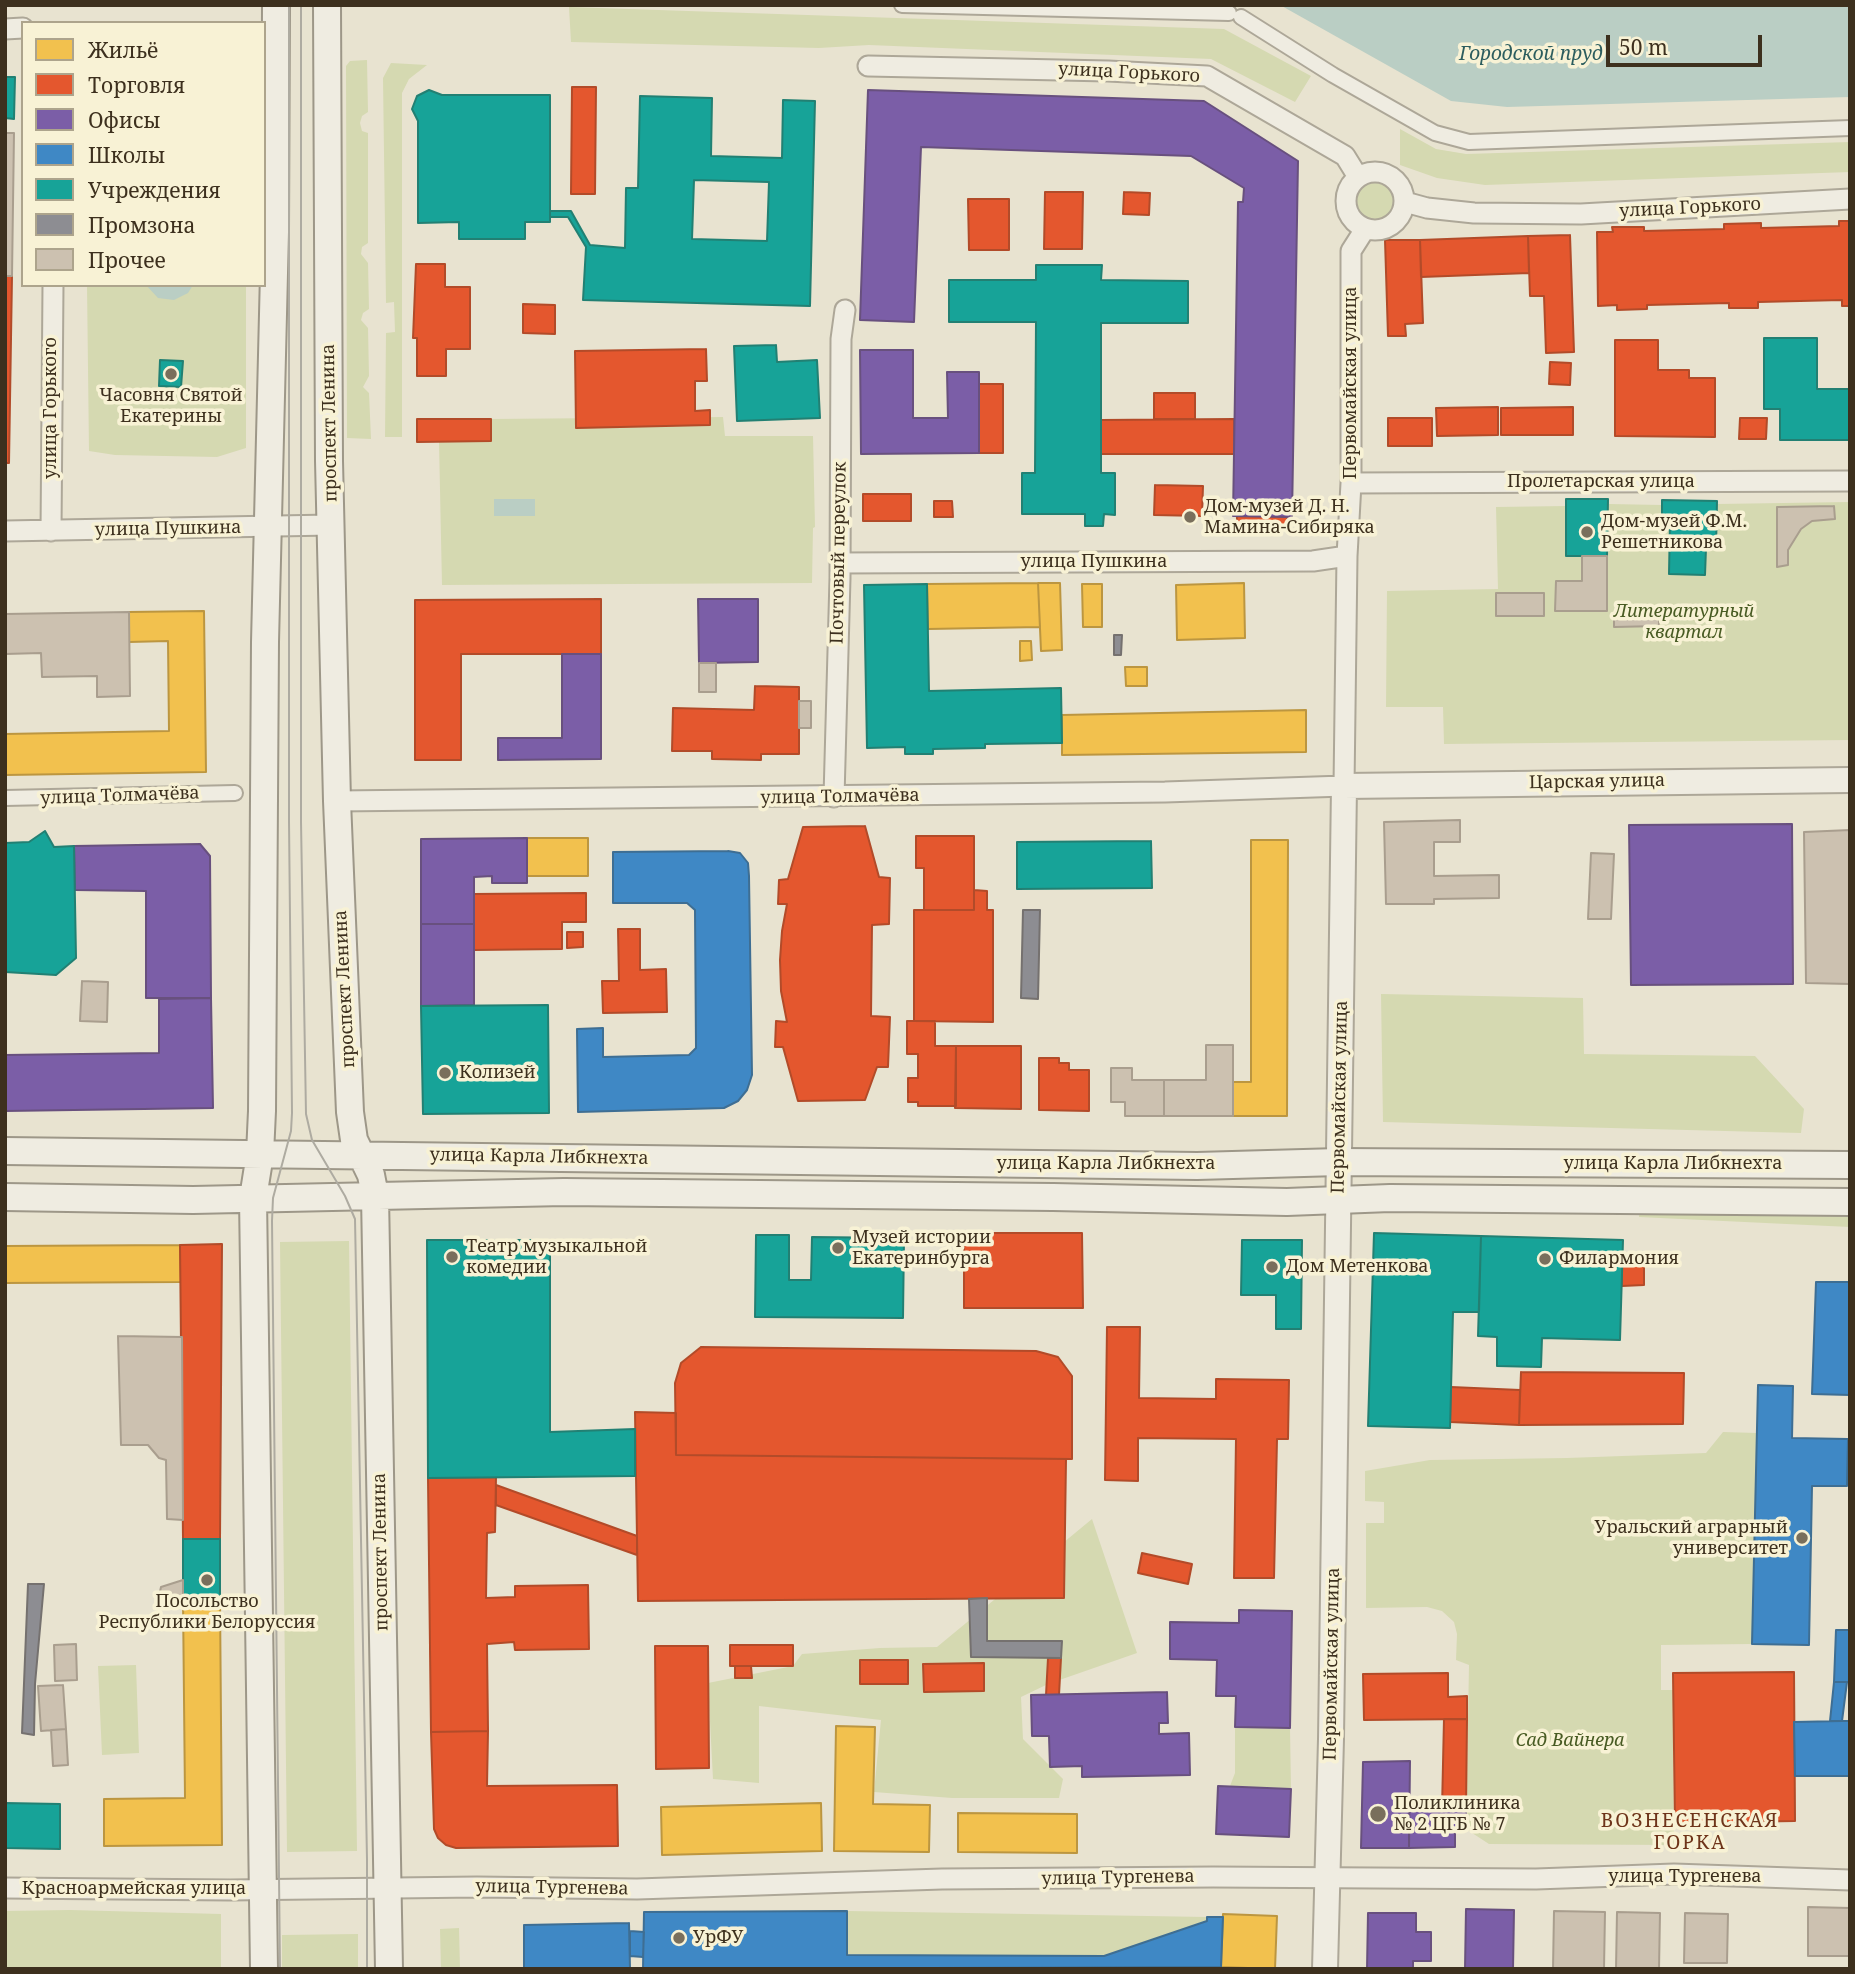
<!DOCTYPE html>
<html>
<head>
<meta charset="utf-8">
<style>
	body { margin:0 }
	#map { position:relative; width:1855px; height:1974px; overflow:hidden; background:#e8e3d0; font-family:"Noto Serif",serif }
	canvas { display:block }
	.frame { position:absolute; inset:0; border:7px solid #3d301e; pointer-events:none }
	.legend { position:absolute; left:21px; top:21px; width:245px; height:266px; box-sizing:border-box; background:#f8f2d5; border:2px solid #ada48c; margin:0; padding:9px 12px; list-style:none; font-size:21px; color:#3d301e }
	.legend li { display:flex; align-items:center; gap:14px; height:35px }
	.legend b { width:35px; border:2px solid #ada48c }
	.scale { position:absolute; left:1606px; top:35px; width:156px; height:32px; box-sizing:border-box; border:4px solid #3d301e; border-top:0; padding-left:9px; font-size:21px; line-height:24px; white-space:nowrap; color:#3d301e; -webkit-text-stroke:5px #f8f2d5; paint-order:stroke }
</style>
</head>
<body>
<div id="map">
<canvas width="1855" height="1974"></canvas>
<div class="frame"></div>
<ul class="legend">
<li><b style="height:19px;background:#f2c14e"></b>Жильё</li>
<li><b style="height:19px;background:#e4572e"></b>Торговля</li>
<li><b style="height:19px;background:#7b5ea7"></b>Офисы</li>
<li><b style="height:19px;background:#3f88c5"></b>Школы</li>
<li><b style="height:19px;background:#17a398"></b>Учреждения</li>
<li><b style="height:19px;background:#8d8d92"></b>Промзона</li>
<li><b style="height:19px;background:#ccc1b0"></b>Прочее</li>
</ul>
<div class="scale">50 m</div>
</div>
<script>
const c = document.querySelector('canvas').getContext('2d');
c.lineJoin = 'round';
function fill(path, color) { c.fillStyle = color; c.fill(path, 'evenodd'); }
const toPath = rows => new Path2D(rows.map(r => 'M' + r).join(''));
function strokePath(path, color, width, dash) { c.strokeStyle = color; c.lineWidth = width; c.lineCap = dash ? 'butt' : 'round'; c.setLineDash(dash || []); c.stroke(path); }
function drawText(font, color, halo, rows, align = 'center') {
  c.font = font + ' "Noto Serif",serif'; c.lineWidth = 7; c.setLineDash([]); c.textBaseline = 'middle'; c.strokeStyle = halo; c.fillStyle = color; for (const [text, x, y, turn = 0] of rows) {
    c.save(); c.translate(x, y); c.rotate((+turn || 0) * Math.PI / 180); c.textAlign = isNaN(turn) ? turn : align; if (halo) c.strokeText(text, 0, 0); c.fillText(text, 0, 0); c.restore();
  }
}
fill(toPath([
	[569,7,1224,29,1311,76,1295,102,1211,59,869,45,819,48,571,42],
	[367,60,368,112,362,116,360,123,362,131,368,133,368,243,362,247,361,254,368,263,369,309,363,313,361,320,368,328,369,376,363,387,369,393,371,439,347,438,346,66,350,61],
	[391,63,427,65,409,79,402,93,402,437,385,437,386,333,395,332,394,302,386,303,383,78],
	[1400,129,1436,149,1466,154,1850,142,1850,172,1485,185,1437,178,1400,165],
	'1351 202a24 24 0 1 1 48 0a24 24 0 1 1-48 0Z',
	[87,285,246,285,246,448,217,457,115,455,89,451],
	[723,417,725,436,813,436,815,527,813,528,812,583,442,585,439,442,491,441,491,419],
	[1566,499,1608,499,1609,504,1662,505,1662,500,1717,501,1717,504,1850,502,1850,740,1444,744,1443,707,1386,707,1387,591,1498,589,1496,507,1566,506],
	[1381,994,1583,998,1584,1054,1755,1056,1804,1109,1801,1133,1383,1122],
	[1640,1206,1850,1213,1850,1227,1639,1217],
	[349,1241,357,1851,287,1852,280,1242],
	[1723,1432,1757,1433,1752,1644,1661,1645,1661,1690,1673,1690,1674,1845,1489,1844,1466,1829,1469,1665,1456,1660,1457,1634,1454,1622,1442,1611,1427,1607,1366,1608,1366,1523,1384,1523,1384,1502,1365,1501,1365,1471,1430,1460,1567,1458,1706,1453],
	[1092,1519,1137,1653,1048,1684,1021,1697,1023,1739,1063,1779,1059,1798,952,1798,874,1792,881,1720,759,1706,759,1783,713,1779,708,1683,793,1666,802,1654,880,1648,937,1647],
	[136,1665,139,1753,102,1755,98,1666],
	[1235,1727,1290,1728,1291,1789,1230,1786,1235,1773],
	[70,1910,221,1914,221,1969,5,1969,5,1911],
	[847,1911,1207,1917,1207,1921,1104,1956,847,1955],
	[459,1928,460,1969,441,1969,440,1929],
	[358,1934,358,1969,282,1969,282,1935]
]), '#d5d9b1');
fill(toPath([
	[1280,5,1850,5,1850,97,1507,107,1451,101],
	[146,285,193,285,188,293,174,300,158,298],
	[494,499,535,499,535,516,494,516]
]), '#bacec4');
const homes = toPath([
	[1038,583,1040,627,928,629,927,584,1038,583],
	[1038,583,1060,583,1062,650,1041,651,1038,583],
	[1244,583,1245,638,1177,640,1176,585,1244,583],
	[1082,584,1102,584,1102,627,1083,627,1082,584],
	[204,611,206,772,5,775,5,734,169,731,168,641,129,642,129,612,204,611],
	[1020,641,1031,641,1032,660,1020,661,1020,641],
	[1125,667,1147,667,1147,686,1126,686,1125,667],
	[1306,710,1306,752,1062,755,1062,715,1306,710],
	[527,838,588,838,588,876,527,876,527,838],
	[1251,840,1288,840,1287,1116,1233,1116,1232,1082,1251,1082,1251,840],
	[180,1245,181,1282,5,1283,5,1246,180,1245],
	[220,1598,222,1845,104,1846,104,1799,185,1798,183,1599,220,1598],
	[836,1726,875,1727,873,1804,930,1805,929,1852,834,1851,836,1726],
	[821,1803,822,1851,662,1855,661,1807,821,1803],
	[958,1813,1077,1814,1077,1853,958,1852,958,1813],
	[1223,1914,1277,1916,1275,1969,1221,1967,1223,1914]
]);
fill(homes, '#f2c14e');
strokePath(homes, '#bc9640', 2);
const shops = toPath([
	[572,87,596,87,595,194,571,194,572,87],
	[1045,192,1083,192,1082,249,1044,249,1045,192],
	[1124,192,1150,193,1149,215,1123,214,1124,192],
	[968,199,1009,199,1009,250,969,250,968,199],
	[1839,221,1850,221,1850,306,1842,306,1842,300,1758,302,1758,308,1729,308,1729,303,1647,305,1647,309,1617,310,1617,305,1598,306,1597,232,1613,232,1612,227,1644,227,1644,231,1724,229,1724,224,1761,223,1761,228,1839,226,1839,221],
	[1570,235,1574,352,1546,353,1544,296,1530,296,1528,236,1570,235],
	[1528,236,1529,273,1421,277,1420,240,1528,236],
	[1385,240,1420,240,1423,323,1405,324,1406,336,1388,336,1385,240],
	[416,264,445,264,445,287,470,287,470,349,446,349,446,376,417,376,417,338,413,338,416,264],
	[5,276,12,276,9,463,5,463,5,276],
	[523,304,555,305,555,334,523,333,523,304],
	[1615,340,1658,340,1658,370,1689,370,1689,378,1715,378,1715,437,1615,436,1615,340],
	[706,349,707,381,695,381,695,411,710,410,710,425,576,428,575,351,706,349],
	[1550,362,1571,363,1570,385,1549,384,1550,362],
	[979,384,1003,384,1003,453,979,453,979,384],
	[1154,393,1195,393,1195,419,1154,419,1154,393],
	[1498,407,1498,435,1437,436,1436,408,1498,407],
	[1573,407,1573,435,1501,435,1501,408,1573,407],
	[1388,418,1432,418,1432,446,1388,446,1388,418],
	[1740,418,1767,418,1766,439,1739,439,1740,418],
	[417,419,491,419,491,441,417,442,417,419],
	[1234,419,1234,454,1101,454,1101,420,1234,419],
	[1155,485,1203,486,1202,516,1154,515,1155,485],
	[863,494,911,494,911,521,863,521,863,494],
	[934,501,952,501,953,517,934,517,934,501],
	[1237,516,1287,517,1287,528,1237,527,1237,516],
	[601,599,601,654,461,654,461,760,415,760,415,600,601,599],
	[755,686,799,687,799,754,761,754,761,760,712,759,712,751,672,751,673,708,754,710,755,686],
	[865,826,879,877,890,878,889,924,872,925,871,1016,890,1017,888,1067,877,1067,865,1100,798,1101,783,1047,775,1047,776,1021,787,1022,781,991,780,960,782,931,787,904,778,904,779,880,788,879,803,827,865,826],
	[916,836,974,836,974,910,924,910,924,868,916,868,916,836],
	[974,890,987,891,987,910,993,910,993,1022,914,1021,914,910,974,910,974,890],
	[586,893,586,922,562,922,562,949,474,950,474,894,586,893],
	[618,929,640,929,640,970,666,969,667,1012,603,1013,602,981,619,981,618,929],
	[567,932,583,932,583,947,567,948,567,932],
	[907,1021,935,1021,935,1046,956,1046,956,1106,918,1106,918,1102,908,1102,908,1078,918,1078,918,1054,907,1054,907,1021],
	[956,1046,1021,1046,1021,1109,955,1108,956,1046],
	[1039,1058,1059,1058,1059,1063,1069,1063,1069,1070,1089,1070,1089,1111,1039,1110,1039,1058],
	[964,1233,1082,1233,1083,1308,964,1308,964,1233],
	[222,1244,220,1539,183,1539,180,1245,222,1244],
	[1622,1254,1644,1254,1644,1285,1622,1286,1622,1254],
	[1107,1327,1140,1327,1139,1398,1216,1399,1216,1379,1289,1380,1288,1439,1277,1439,1274,1578,1234,1578,1236,1439,1138,1438,1138,1481,1105,1480,1107,1327],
	[701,1347,1036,1351,1058,1357,1072,1376,1072,1459,676,1455,675,1383,681,1363,701,1347],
	[1521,1372,1684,1373,1683,1424,1519,1425,1521,1372],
	[1451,1387,1520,1390,1519,1425,1450,1422,1451,1387],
	[635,1412,676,1413,676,1455,1066,1459,1064,1598,638,1601,635,1412],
	[496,1477,495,1532,487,1533,486,1598,515,1597,515,1586,588,1585,589,1649,515,1650,514,1642,487,1644,488,1731,431,1732,428,1478,496,1477],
	[496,1485,637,1536,637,1555,496,1505,496,1485],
	[1142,1553,1192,1564,1188,1584,1138,1573,1142,1553],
	[730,1645,793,1645,793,1666,730,1666,730,1645],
	[655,1646,708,1646,709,1768,656,1769,655,1646],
	[1048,1658,1061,1658,1059,1695,1046,1695,1048,1658],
	[860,1660,908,1660,908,1684,860,1684,860,1660],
	[984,1663,984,1691,924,1692,923,1664,984,1663],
	[735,1666,751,1666,752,1678,735,1678,735,1666],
	[1794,1672,1795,1821,1675,1823,1673,1673,1794,1672],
	[1448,1673,1448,1697,1467,1696,1467,1719,1364,1720,1363,1674,1448,1673],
	[1444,1719,1467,1719,1466,1809,1442,1809,1444,1719],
	[488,1731,487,1786,617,1785,618,1846,456,1848,446,1845,438,1838,434,1829,431,1732,488,1731]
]);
fill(shops, '#e4572e');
strokePath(shops, '#b24b29', 2);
const offices = toPath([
	[868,90,1204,101,1298,161,1292,517,1233,516,1238,202,1243,202,1244,188,1191,156,921,147,914,322,860,320,868,90],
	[860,350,913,350,913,418,948,418,947,372,979,372,979,453,861,454,860,350],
	[698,599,758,599,758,662,699,663,698,599],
	[562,654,601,654,601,759,498,760,498,738,562,738,562,654],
	[1792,824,1793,984,1631,985,1629,825,1792,824],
	[527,838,527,883,492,883,492,876,474,877,474,924,421,924,421,839,527,838],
	[200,844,210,856,211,998,146,998,146,891,75,890,74,846,200,844],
	[421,924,474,924,474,1005,421,1006,421,924],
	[211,998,213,1108,5,1111,5,1055,159,1053,159,999,211,998],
	[1239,1610,1292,1611,1290,1728,1235,1727,1236,1696,1216,1696,1217,1660,1170,1659,1170,1622,1239,1623,1239,1610],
	[1167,1692,1168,1723,1159,1723,1159,1734,1189,1733,1190,1775,1082,1777,1082,1766,1050,1767,1049,1736,1032,1736,1031,1695,1167,1692],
	[1410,1761,1409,1848,1361,1848,1363,1762,1410,1761],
	[1218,1786,1291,1789,1289,1837,1216,1834,1218,1786],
	[1409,1809,1466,1809,1466,1829,1455,1829,1455,1847,1409,1848,1409,1809],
	[1466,1909,1514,1910,1513,1969,1465,1969,1466,1909],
	[1368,1913,1416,1913,1416,1932,1431,1932,1431,1961,1413,1961,1413,1969,1367,1969,1368,1913]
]);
fill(offices, '#7b5ea7');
strokePath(offices, '#68507e', 2);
const schools = toPath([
	[728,851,740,853,748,863,749,876,752,1075,747,1090,738,1101,724,1108,578,1112,577,1029,603,1028,603,1057,689,1055,696,1048,695,910,687,903,613,903,613,852,728,851],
	[1816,1282,1849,1282,1850,1286,1850,1395,1812,1394,1816,1282],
	[1758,1385,1793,1386,1792,1438,1848,1439,1847,1486,1812,1486,1809,1645,1752,1644,1758,1385],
	[1836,1630,1850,1630,1850,1682,1834,1682,1836,1630],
	[1834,1682,1847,1682,1842,1721,1830,1721,1834,1682],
	[1842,1721,1850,1721,1850,1776,1795,1776,1794,1722,1842,1721],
	[847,1911,847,1955,1104,1956,1207,1921,1207,1917,1223,1917,1221,1967,643,1969,644,1912,847,1911],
	[629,1923,630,1969,524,1969,524,1925,629,1923],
	[630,1931,644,1932,643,1957,630,1956,630,1931]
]);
fill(schools, '#3f88c5');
strokePath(schools, '#3e6e93', 2);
const public = toPath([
	[5,77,15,77,14,119,5,118,5,77],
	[429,90,442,95,550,95,550,222,525,222,525,239,459,239,459,222,418,223,418,121,412,109,417,96,429,90],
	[640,96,712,98,711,156,782,158,783,100,815,101,810,306,583,300,586,247,568,217,550,217,550,211,571,211,590,245,625,248,626,188,638,188,640,96],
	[694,180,769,182,767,241,692,239,694,180],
	[1036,265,1102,265,1101,280,1188,281,1188,323,1101,323,1101,473,1115,473,1115,515,1104,514,1103,526,1085,526,1085,514,1022,514,1022,473,1035,473,1036,322,949,322,949,280,1036,280,1036,265],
	[1764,338,1817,338,1817,389,1850,389,1850,440,1780,440,1780,409,1764,409,1764,338],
	[776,345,777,362,817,360,820,418,737,421,734,346,776,345],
	[160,360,183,361,181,387,159,386,160,360],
	[1566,499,1608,499,1607,556,1566,556,1566,499],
	[1662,500,1717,501,1716,548,1706,548,1705,575,1669,574,1670,521,1662,520,1662,500],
	[927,584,929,691,1061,688,1062,743,985,744,985,748,933,749,933,754,905,754,905,747,867,748,864,585,927,584],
	[45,831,54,847,74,846,76,958,56,975,5,972,5,843,29,842,45,831],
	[1151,841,1152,888,1017,889,1017,842,1151,841],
	[548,1005,549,1113,423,1114,421,1006,548,1005],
	[1374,1233,1481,1236,1479,1312,1453,1312,1450,1428,1368,1426,1374,1233],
	[756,1235,789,1235,789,1280,811,1280,812,1237,904,1238,903,1318,755,1317,756,1235],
	[1481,1236,1623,1240,1620,1340,1542,1338,1541,1367,1497,1366,1497,1337,1478,1336,1481,1236],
	[427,1240,550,1240,550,1432,635,1429,635,1476,428,1478,427,1240],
	[1242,1240,1302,1240,1301,1329,1276,1329,1276,1295,1241,1295,1242,1240],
	[183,1539,220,1539,220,1598,183,1599,183,1539],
	[5,1803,60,1804,60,1849,5,1848,5,1803]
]);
fill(public, '#17a398');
strokePath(public, '#228073', 2);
const industry = toPath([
	[1114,635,1122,635,1121,655,1114,655,1114,635],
	[1023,910,1040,910,1038,999,1021,998,1023,910],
	[28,1584,44,1584,35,1684,34,1735,22,1733,28,1584],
	[987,1598,987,1641,1062,1641,1061,1658,971,1657,969,1599,987,1598]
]);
fill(industry, '#8d8d92');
strokePath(industry, '#75716f', 2);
const building = toPath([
	[5,133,14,133,12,276,5,276,5,133],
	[1834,506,1835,519,1812,521,1801,529,1788,550,1788,565,1777,567,1777,507,1834,506],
	[1582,556,1607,556,1607,611,1555,611,1556,581,1582,581,1582,556],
	[1496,593,1544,593,1544,616,1496,616,1496,593],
	[129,612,130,696,97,697,97,676,42,677,41,653,5,654,5,614,129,612],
	[1659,614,1659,626,1614,627,1614,616,1659,614],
	[699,663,716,663,716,692,699,692,699,663],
	[799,701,811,701,811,728,799,728,799,701],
	[1460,820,1460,842,1434,842,1434,876,1499,875,1499,898,1434,899,1434,904,1386,904,1384,822,1460,820],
	[1850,830,1850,984,1806,983,1804,832,1850,830],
	[1591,853,1614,854,1611,919,1588,919,1591,853],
	[82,981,108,982,107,1022,80,1021,82,981],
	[1206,1045,1233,1045,1233,1116,1164,1116,1164,1080,1206,1080,1206,1045],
	[1111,1068,1132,1068,1132,1080,1164,1080,1164,1116,1125,1116,1125,1102,1111,1102,1111,1068],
	[118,1336,182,1337,183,1520,167,1519,166,1460,159,1458,148,1445,121,1445,118,1336],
	[183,1580,183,1599,158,1601,161,1587,183,1580],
	[76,1644,77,1680,55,1681,54,1645,76,1644],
	[63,1685,66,1729,41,1731,38,1686,63,1685],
	[66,1729,68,1765,53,1766,51,1730,66,1729],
	[1808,1907,1850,1908,1850,1956,1808,1956,1808,1907],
	[1554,1911,1605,1912,1604,1969,1553,1969,1554,1911],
	[1617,1912,1660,1913,1659,1969,1616,1969,1617,1912],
	[1685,1913,1728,1914,1727,1963,1684,1963,1685,1913]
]);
fill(building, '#ccc1b0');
strokePath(building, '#a99e8e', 2);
const pedestrian = toPath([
	[902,5,1229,13],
	[1241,17,1333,75,1435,133,1469,142,1850,128],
	[5,798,235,793]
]);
const minor = toPath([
	[5,29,23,28],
	[868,66,1108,71,1207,76,1345,156,1358,177],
	'1346 201a29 29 0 1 1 58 0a29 29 0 1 1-58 0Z',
	[1405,202,1427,208,1474,213,1581,214,1850,199],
	[1351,483,1850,481],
	[5,531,331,525],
	[51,531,53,285],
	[840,563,1313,561,1347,556],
	[834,797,840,578,841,339,845,310],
	[337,801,1165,792,1344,786,1347,556,1351,483,1351,251,1365,229],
	[5,1888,230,1890,477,1887,637,1889,942,1879,1213,1877,1536,1879,1674,1874,1850,1880]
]);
const tertiary = toPath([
	[1325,1969,1331,1739,1344,786,1850,780]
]);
const secondary = toPath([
	[327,5,329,461,337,801,350,1112,354,1140,371,1175,375,1196,389,1969],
	[5,1151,1197,1166,1339,1162,1850,1165],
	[5,1197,193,1200,564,1192,1053,1197,1287,1202,1390,1198,1850,1202],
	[264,1969,253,1198,260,1154,262,1111,265,642,275,232,276,5]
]);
strokePath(pedestrian, '#ada798', 18);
strokePath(minor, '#ada798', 23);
strokePath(tertiary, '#ada798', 28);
strokePath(secondary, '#9d9788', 30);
strokePath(pedestrian, '#efece1', 14);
strokePath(minor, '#efece1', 19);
strokePath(tertiary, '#efece1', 24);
strokePath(secondary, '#efece1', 26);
strokePath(toPath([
	[301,5,301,822,306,1114,312,1140,345,1196,355,1219,367,1859,367,1969],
	[280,1969,272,1221,273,1198,291,1131,292,1113,289,821,289,5]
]), '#aeaba1', 2);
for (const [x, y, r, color] of [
	[171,374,7,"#796f5c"],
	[1190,517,7,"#796f5c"],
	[1587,532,7,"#796f5c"],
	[445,1073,7,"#796f5c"],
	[838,1248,7,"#796f5c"],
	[452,1257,7,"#796f5c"],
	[1545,1259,7,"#796f5c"],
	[1272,1267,7,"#796f5c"],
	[1802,1538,7,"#796f5c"],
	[207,1580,7,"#796f5c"],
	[1378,1814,9,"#796f5c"],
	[679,1938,7,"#796f5c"]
]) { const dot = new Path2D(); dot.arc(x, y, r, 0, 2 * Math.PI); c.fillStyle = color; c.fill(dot); strokePath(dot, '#f8f2d5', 2.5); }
drawText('18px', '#3d301e', '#f8f2d5', [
	["улица Горького",1129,73,3],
	["улица Горького",1690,208,-3],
	["Первомайская улица",1351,383,-90],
	["улица Горького",51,408,-90],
	["проспект Ленина",330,423,-91],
	["Пролетарская улица",1601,482],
	["улица Пушкина",168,529,-1],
	["Почтовый переулок",839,553,-89],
	["улица Пушкина",1094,562],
	["Царская улица",1597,782,-1],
	["улица Толмачёва",120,796,-2],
	["улица Толмачёва",840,797,-1],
	["проспект Ленина",345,989,-93],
	["Первомайская улица",1340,1097,-89],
	["улица Карла Либкнехта",539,1157,1],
	["улица Карла Либкнехта",1106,1164],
	["улица Карла Либкнехта",1673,1164],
	["проспект Ленина",381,1552,-91],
	["Первомайская улица",1332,1664,-89],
	["улица Тургенева",1685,1877],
	["улица Тургенева",1118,1878,-1],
	["улица Тургенева",552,1888,1],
	["Красноармейская улица",134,1889]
]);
drawText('18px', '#3d301e', '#f8f2d5', [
	["Часовня Святой",171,396,"center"],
	["Екатерины",171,417,"center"],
	["Дом-музей Д. Н.",1204,507],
	["Мамина-Сибиряка",1204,528],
	["Дом-музей Ф.М.",1601,522],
	["Решетникова",1601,543],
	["Колизей",459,1073],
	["Музей истории",852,1238],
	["Екатеринбурга",852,1259],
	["Театр музыкальной",466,1247],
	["комедии",466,1268],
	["Филармония",1559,1259],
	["Дом Метенкова",1286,1267],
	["Уральский аграрный",1788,1528,"right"],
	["университет",1788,1549,"right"],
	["Посольство",207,1602,"center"],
	["Республики Белоруссия",207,1623,"center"],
	["Поликлиника",1394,1804],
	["№ 2 ЦГБ № 7",1394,1825],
	["УрФУ",693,1938]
], 'left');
drawText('italic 18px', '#485b23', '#f8f2d5', [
	["Литературный",1684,612],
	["квартал",1684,633],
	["Сад Вайнера",1570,1741]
]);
drawText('italic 19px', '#2c5d5e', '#f8f2d5', [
	["Городской пруд",1531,55]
]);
c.letterSpacing = '2px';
drawText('19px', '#6e341a', '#f8f2d5', [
	["ВОЗНЕСЕНСКАЯ",1690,1822],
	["ГОРКА",1690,1844]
]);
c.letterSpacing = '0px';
</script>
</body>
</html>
